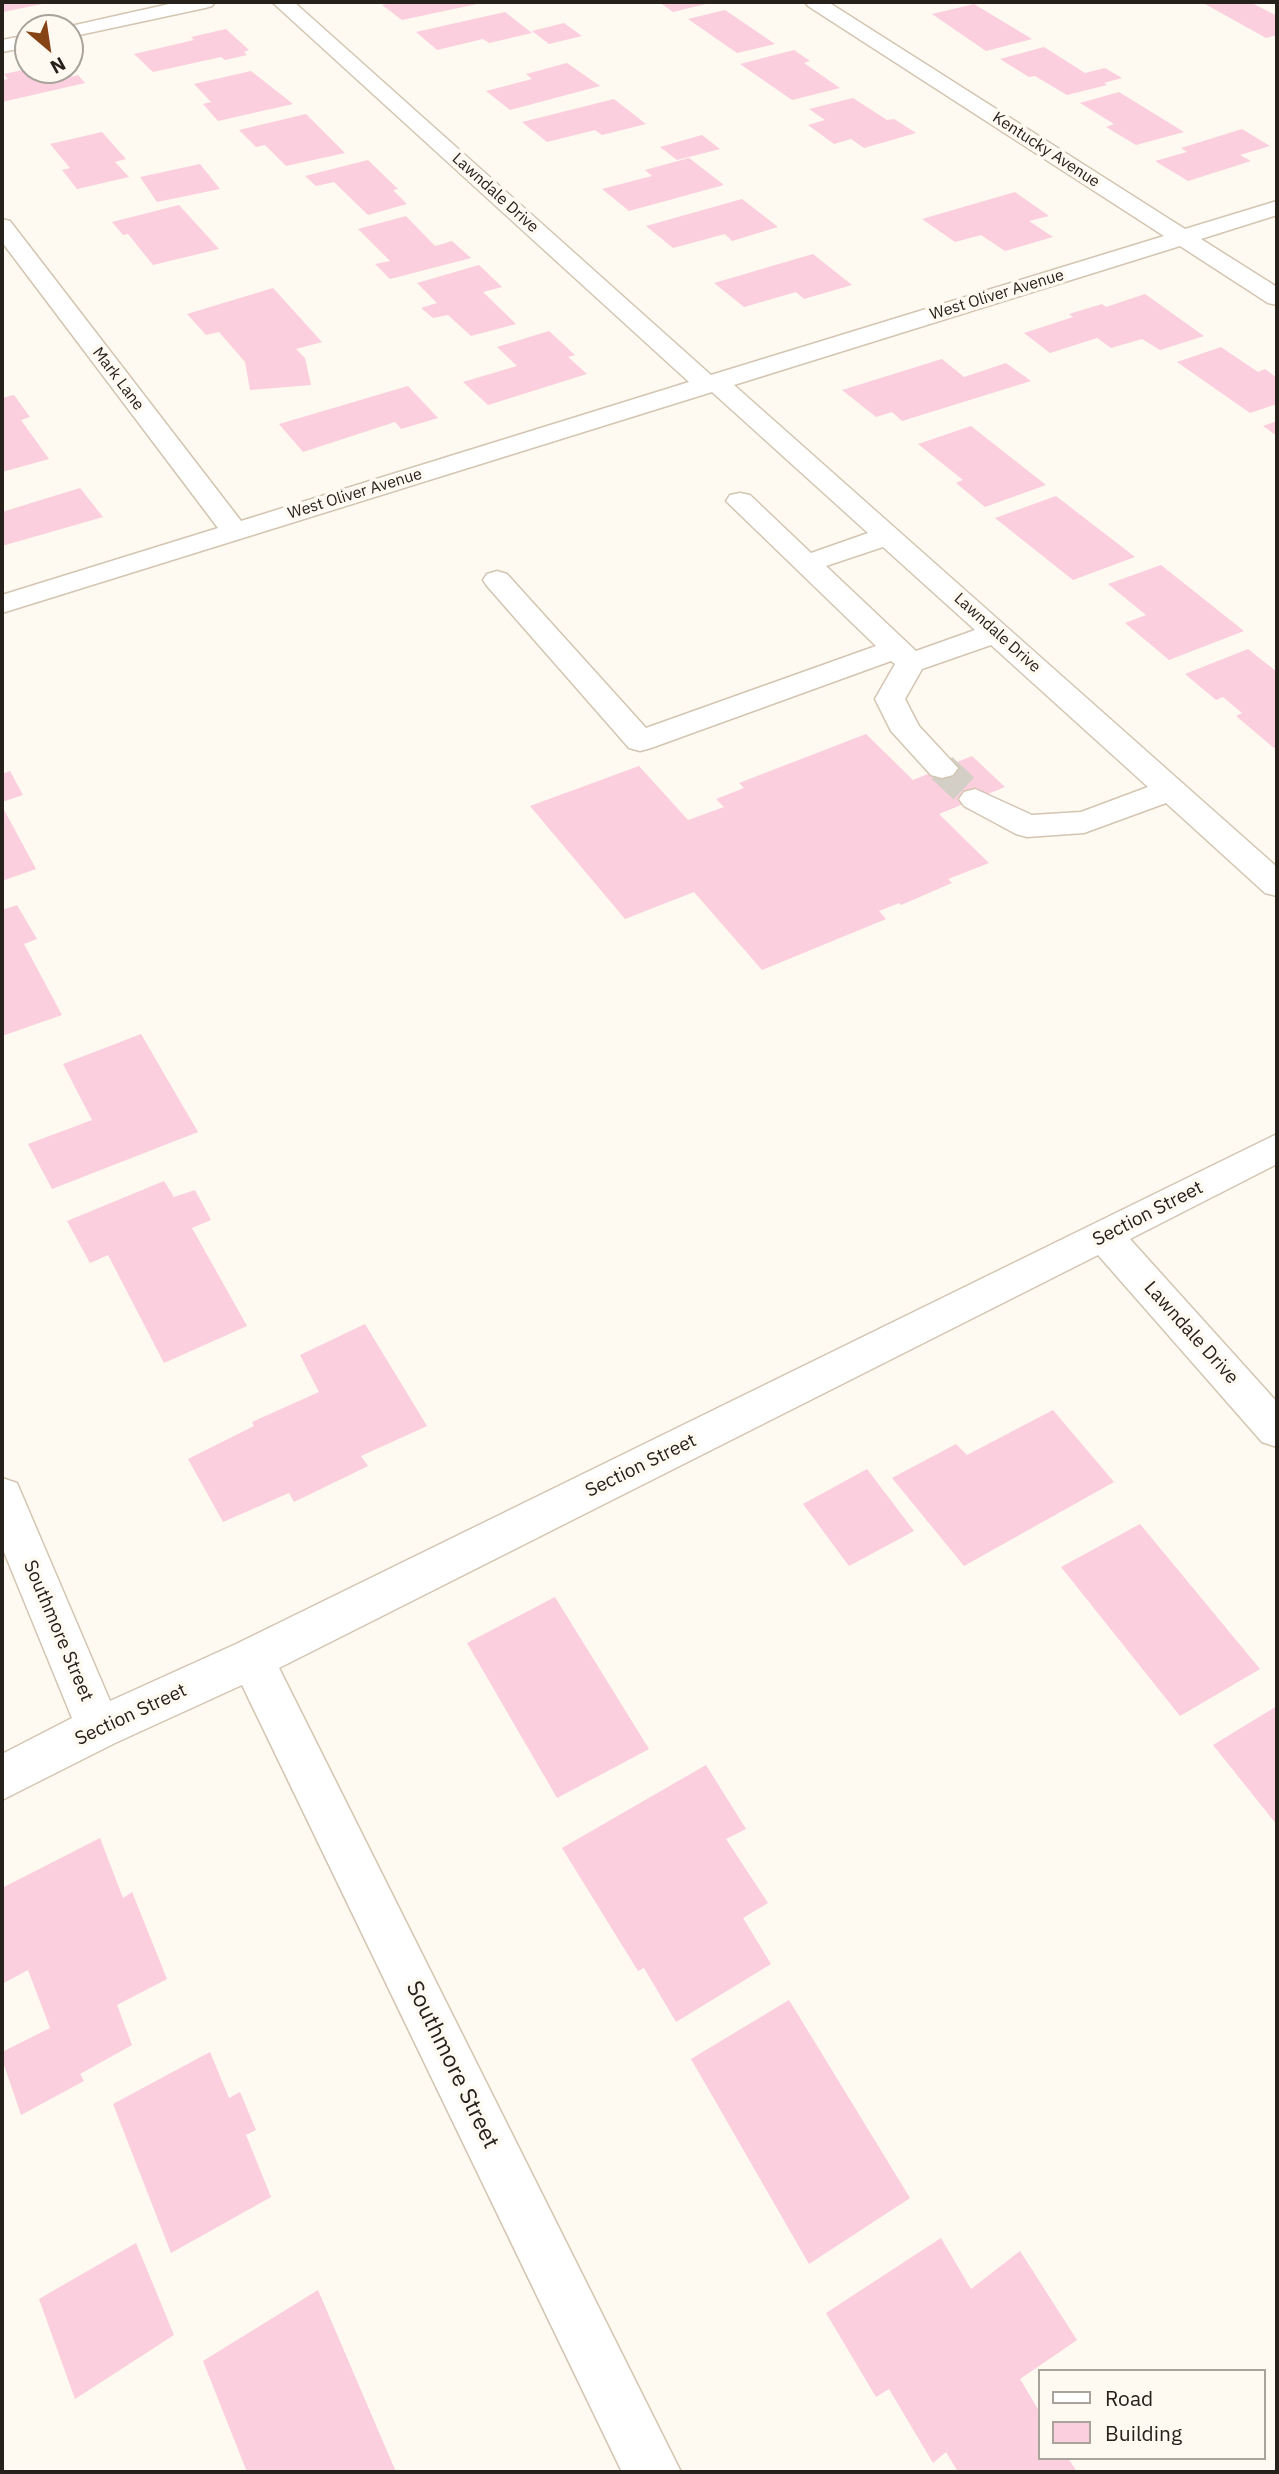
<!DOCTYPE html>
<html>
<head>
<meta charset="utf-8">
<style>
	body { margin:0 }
	#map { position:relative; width:1279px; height:2474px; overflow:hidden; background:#fef9f1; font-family:"IBM Plex Sans",sans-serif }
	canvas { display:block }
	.frame { position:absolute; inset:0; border:4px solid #26211a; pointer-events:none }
	.legend { position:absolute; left:1038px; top:2369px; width:228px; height:91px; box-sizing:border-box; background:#fef9f1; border:2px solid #a8a39b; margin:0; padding:9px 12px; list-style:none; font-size:21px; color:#26211a }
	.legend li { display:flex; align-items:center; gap:14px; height:35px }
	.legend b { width:35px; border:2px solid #a8a39b }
	.north { position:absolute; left:14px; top:14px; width:70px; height:70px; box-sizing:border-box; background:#fef9f1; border:2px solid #a8a39b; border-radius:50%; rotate:151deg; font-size:19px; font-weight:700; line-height:28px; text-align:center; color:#26211a }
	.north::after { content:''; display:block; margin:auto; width:24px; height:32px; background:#864316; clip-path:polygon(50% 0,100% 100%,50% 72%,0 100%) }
</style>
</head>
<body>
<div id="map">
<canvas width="1279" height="2474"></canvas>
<div class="frame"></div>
<ul class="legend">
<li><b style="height:9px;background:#fff"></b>Road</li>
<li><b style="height:19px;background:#fccfde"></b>Building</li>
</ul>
<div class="north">N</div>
</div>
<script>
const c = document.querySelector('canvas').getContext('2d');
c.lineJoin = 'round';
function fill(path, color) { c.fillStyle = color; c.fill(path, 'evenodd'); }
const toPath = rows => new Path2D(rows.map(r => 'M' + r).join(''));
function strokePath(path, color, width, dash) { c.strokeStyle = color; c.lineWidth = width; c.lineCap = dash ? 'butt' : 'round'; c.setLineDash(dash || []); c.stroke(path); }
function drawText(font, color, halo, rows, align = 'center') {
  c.font = font + ' "IBM Plex Sans",sans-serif'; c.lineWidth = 7; c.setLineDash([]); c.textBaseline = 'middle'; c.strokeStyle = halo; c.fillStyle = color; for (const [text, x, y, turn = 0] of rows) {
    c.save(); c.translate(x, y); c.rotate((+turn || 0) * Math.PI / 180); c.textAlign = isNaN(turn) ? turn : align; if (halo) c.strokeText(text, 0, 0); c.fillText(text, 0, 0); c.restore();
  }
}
fill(toPath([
	[2,2,47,2,47,3,3,12],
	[394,2,482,2,482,3,402,20,382,5],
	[659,2,710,2,710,3,673,12],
	[1215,2,1250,2,1277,16,1277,35,1266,38,1205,4],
	[974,4,1032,39,986,51,932,14],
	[725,10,775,44,737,53,688,19],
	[505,12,532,33,489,43,483,39,437,50,416,32],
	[564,23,582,36,549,44,532,31],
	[226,29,249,50,244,52,247,55,225,60,221,57,153,72,134,54,194,40,191,37],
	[1044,47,1085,73,1105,68,1122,78,1104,83,1107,85,1067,95,1035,76,1029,77,1000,59],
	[794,50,810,61,804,63,840,88,792,100,740,64],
	[567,63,600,86,510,110,486,91,532,79,526,74],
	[28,69,65,70,71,77,78,75,85,83,2,102,2,80,8,79,4,74],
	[251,71,293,104,218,121,203,104,211,102,194,84],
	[1119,92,1184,132,1136,145,1106,127,1114,124,1080,103],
	[853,98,887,120,894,119,916,133,864,148,851,139,834,144,808,125,825,120,809,109],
	[614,99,646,124,602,135,595,130,547,142,522,122],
	[306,114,345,153,286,166,265,145,256,147,239,130],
	[1242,129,1270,146,1240,155,1251,161,1188,181,1155,161,1187,152,1181,148],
	[102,132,126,159,115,162,129,177,77,189,62,170,70,168,50,144],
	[702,135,720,149,677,160,660,147],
	[689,158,724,185,629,211,602,189,652,176,645,170],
	[368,160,398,189,393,190,407,204,368,215,334,182,316,186,305,176],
	[200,164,220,189,157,202,140,177],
	[1015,192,1049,216,1029,221,1053,237,1005,251,981,235,955,242,922,219],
	[742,199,778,227,732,241,725,234,673,248,646,226],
	[179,205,219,249,153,265,128,234,123,235,112,222],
	[406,216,435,246,452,241,471,258,390,279,375,264,390,261,358,229],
	[813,254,852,285,804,299,796,292,744,307,714,283],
	[479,265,502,287,483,292,516,324,471,336,448,315,433,318,421,308,437,303,417,283],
	[273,288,322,342,296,349,305,358,311,385,250,390,245,362,219,332,206,335,187,314],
	[1145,294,1204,336,1160,350,1142,339,1111,348,1097,338,1050,353,1024,333,1073,317,1069,314,1102,304,1106,307],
	[549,331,575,355,568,357,587,374,488,405,463,382,517,366,497,347],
	[1221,347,1258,372,1265,369,1277,378,1277,404,1250,413,1177,362],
	[942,359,964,377,1006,363,1031,381,902,421,892,412,876,417,842,390],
	[408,386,438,418,401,429,395,422,303,452,279,424],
	[14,395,30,417,21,420,49,459,2,472,2,398],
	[1277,421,1277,436,1263,426],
	[971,426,1046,485,985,507,956,483,963,480,918,444],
	[80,488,103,517,2,546,2,512],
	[1056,496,1135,557,1073,580,995,518],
	[1161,565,1244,631,1169,660,1125,623,1146,615,1108,584],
	[1248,649,1277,672,1277,747,1274,748,1236,716,1242,713,1223,697,1216,700,1185,674],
	[866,734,913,780,972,756,1005,787,939,814,989,863,948,879,952,883,901,905,899,903,879,911,886,919,762,970,694,892,625,919,530,806,639,766,688,820,724,807,716,799,744,788,739,783],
	[10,771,23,795,2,802,2,774],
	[2,806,36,869,2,881],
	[17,905,37,939,24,944,62,1015,2,1036,2,910],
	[141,1034,198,1132,52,1189,28,1144,92,1120,63,1064],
	[164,1181,174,1197,195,1190,211,1220,192,1228,247,1326,164,1363,108,1255,90,1263,67,1221],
	[365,1324,427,1426,361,1456,368,1466,294,1502,289,1493,223,1522,188,1459,254,1426,252,1422,319,1392,300,1355],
	[1053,1410,1114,1482,964,1566,892,1478,956,1444,967,1455],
	[867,1469,914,1531,849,1566,803,1504],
	[1140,1524,1260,1669,1180,1716,1061,1567],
	[555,1597,649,1749,557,1798,467,1643],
	[1277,1706,1277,1825,1213,1745],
	[706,1765,746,1829,726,1839,768,1903,743,1918,771,1964,676,2022,644,1968,638,1971,562,1848],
	[100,1838,123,1898,132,1892,167,1979,117,2005,132,2045,80,2074,84,2081,21,2115,2,2059,2,2052,50,2028,28,1970,2,1984,2,1888],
	[789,2000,910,2198,809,2264,691,2059],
	[210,2052,229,2098,240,2092,256,2130,246,2135,271,2197,171,2253,113,2104],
	[941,2238,971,2289,1020,2251,1077,2340,1020,2379,1039,2411,1039,2458,1068,2458,1077,2472,958,2472,946,2452,933,2463,889,2389,876,2397,826,2313],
	[136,2243,174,2335,75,2399,39,2299],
	[318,2290,396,2472,247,2472,203,2361]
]), '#fccfde');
strokePath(toPath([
	[942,768,975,799]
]), '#d3cec6', 30, [30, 15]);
const minor = toPath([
	[178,2,215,2,212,6,205,8,70,37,70,28,62,28,178,2],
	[272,2,294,2,711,375,1164,236,808,6,805,2,828,2,1185,229,1277,201,1277,215,1201,239,1277,287,1277,305,1268,303,1180,246,734,385,1277,867,1277,896,1265,893,1166,803,1084,833,1027,837,1016,834,964,806,959,799,964,792,975,789,1032,815,1081,812,1148,787,991,645,922,669,905,699,919,726,958,768,953,775,942,778,931,775,891,731,875,699,895,664,891,661,651,748,640,751,629,748,487,586,483,580,487,574,497,571,507,574,646,728,876,646,726,501,730,495,740,493,750,495,811,553,868,533,712,392,2,613,2,595,218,528,2,242,2,219,10,221,241,521,689,382,272,2],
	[883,547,975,630,916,651,826,566,883,547],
	[28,35,28,47,2,52,2,40,28,35],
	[1277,1134,1277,1164,1130,1239,1277,1402,1277,1447,1262,1442,1098,1255,279,1668,681,2472,622,2472,242,1685,115,1743,2,1800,2,1754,72,1718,2,1547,2,1478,17,1483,110,1701,236,1644,1277,1134]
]);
strokePath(minor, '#d3c5b1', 3);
fill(minor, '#fff');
drawText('16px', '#26211a', '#fef9f1', [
	["Kentucky Avenue",1046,150,33],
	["Lawndale Drive",495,193,42],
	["West Oliver Avenue",997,295,-17],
	["Mark Lane",118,379,53],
	["West Oliver Avenue",355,494,-17],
	["Lawndale Drive",997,633,42]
]);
drawText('19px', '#26211a', '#fef9f1', [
	["Section Street",1148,1214,-27],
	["Lawndale Drive",1191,1333,48],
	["Section Street",641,1466,-26],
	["Southmore Street",58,1631,67],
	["Section Street",131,1715,-25]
]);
drawText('23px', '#26211a', '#fef9f1', [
	["Southmore Street",452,2065,64]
]);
</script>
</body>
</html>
